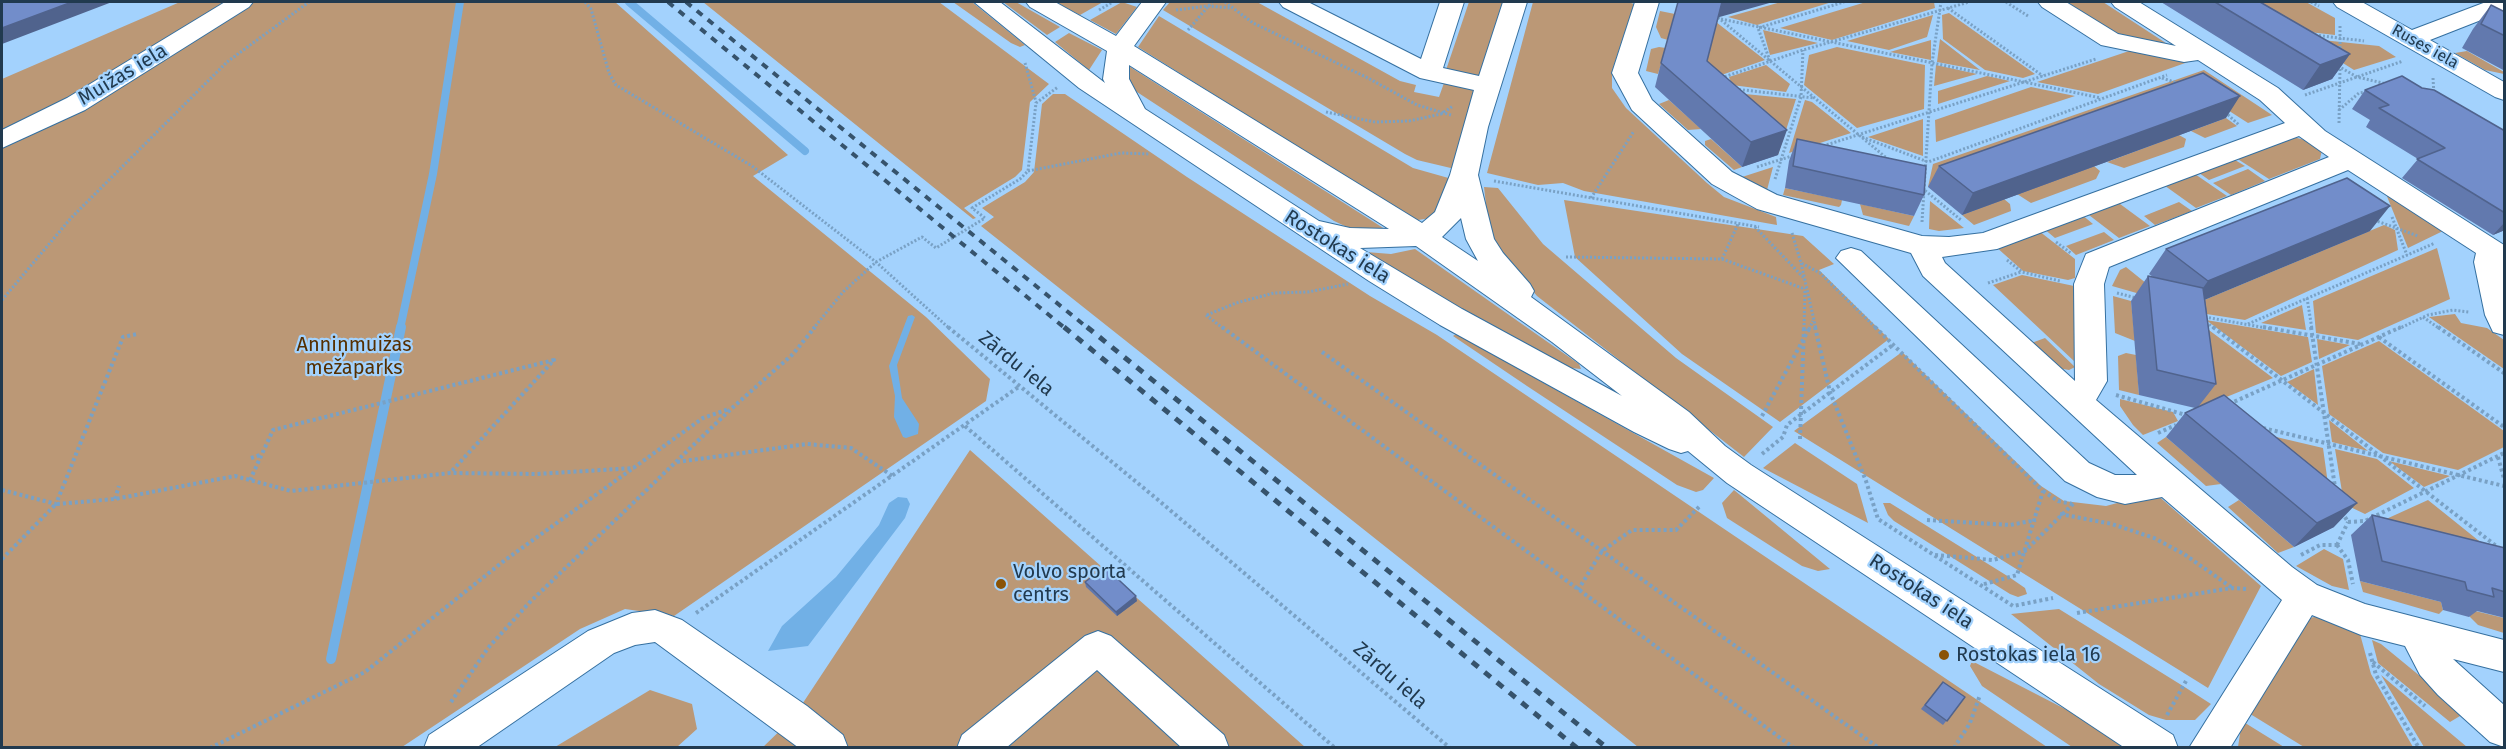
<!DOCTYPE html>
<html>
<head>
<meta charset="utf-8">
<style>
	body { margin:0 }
	#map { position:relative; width:2506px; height:749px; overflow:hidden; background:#a3d2fd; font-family:"Fira Sans",sans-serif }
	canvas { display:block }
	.frame { position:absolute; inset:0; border:3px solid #213a4f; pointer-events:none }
</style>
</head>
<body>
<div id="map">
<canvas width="2506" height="749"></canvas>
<div class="frame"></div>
</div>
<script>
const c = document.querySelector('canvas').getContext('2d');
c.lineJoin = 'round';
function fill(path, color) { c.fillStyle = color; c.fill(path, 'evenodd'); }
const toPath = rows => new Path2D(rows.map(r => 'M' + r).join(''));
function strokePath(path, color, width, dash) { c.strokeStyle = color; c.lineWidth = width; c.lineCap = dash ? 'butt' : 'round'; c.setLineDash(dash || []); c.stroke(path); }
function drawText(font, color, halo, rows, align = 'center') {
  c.font = font + ' "Fira Sans",sans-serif'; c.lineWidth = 4.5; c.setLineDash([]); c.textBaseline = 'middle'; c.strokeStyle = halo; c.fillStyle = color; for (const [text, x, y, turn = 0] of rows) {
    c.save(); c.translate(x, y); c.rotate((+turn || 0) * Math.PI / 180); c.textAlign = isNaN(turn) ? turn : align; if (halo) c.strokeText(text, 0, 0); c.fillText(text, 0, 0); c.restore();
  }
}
fill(toPath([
	[180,2,615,2,788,155,753,176,926,317,990,379,986,401,674,616,625,609,580,629,402,747,2,747,2,79],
	[703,2,939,2,1049,84,1030,102,1022,170,1015,177,964,208,976,218,973,219],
	[953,2,972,2,1025,45,1020,47,1011,43],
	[1003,2,1016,2,1060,27,1047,35],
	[1054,2,1103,2,1080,15],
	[1122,2,1137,7,1116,34,1090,20],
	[1170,2,1257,2,1400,81,1416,85,1414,92,1439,97,1444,83,1476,88,1455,169,1417,160,1405,154,1163,10],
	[1469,2,1505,2,1484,74,1480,76,1445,73],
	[1533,2,1628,2,1634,4,1612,71,1612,88,1626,108,1707,183,1724,197,1776,217,1777,225,1584,191,1563,183,1538,185,1487,173],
	[1781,2,1832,2,1757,25,1728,17],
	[1866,2,1934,2,1935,8,1832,40,1780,28],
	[2060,2,2103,2,2175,49,2116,37],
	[2237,2,2306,2,2335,18,2335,35,2283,29],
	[1660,11,1675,14,1668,40,1661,38,1656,27],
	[1949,13,2035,74,2023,78,1985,70,1943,39,1942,15],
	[1933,15,1927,37,1889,50,1847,41],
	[1159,16,1413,168,1452,179,1446,203,1431,218,1418,220,1411,218,1138,47],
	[1716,22,1765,60,1701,82],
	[1763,30,1818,43,1770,55],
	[1069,33,1102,50,1089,70,1055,42],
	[2303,38,2379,46,2396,57,2354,70],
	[1940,39,1980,70,1937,62],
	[1931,40,1931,60,1890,52],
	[1659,47,1666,48,1658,74,1646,71,1651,49],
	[1837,47,1925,65,1924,109,1857,128,1804,85,1809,55],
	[2135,49,2188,62,2098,94,2037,82],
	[2467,51,2504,72,2504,74,2485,70,2455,53],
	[1127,65,1388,231,1368,232,1347,227,1334,221,1137,92,1129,84],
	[1766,65,1790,84,1786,92,1732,85,1729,77],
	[1936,65,1977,74,1934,86],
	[2204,70,2272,115,2248,123,2198,91,1928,187,1933,164],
	[1987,76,2010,81,1938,104,1938,91],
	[2031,87,2075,96,1936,142,1935,120],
	[1704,90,1796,99,1778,155],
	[1053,94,1065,94,1187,177,1370,296,1437,335,2047,747,1638,747,981,226,994,217,982,208,1025,182,1034,172,1042,104],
	[1669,100,1701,129,1688,130,1659,104],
	[1805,100,1812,102,1851,133,1789,153],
	[2226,118,2237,126,2205,138,2191,131],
	[1923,119,1923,156,1868,137],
	[2179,135,2186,139,2184,147,2124,168,2107,162],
	[2293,137,2309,141,2322,150,2320,159,2269,179,2233,156],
	[1711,139,1742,167,1734,170,1705,145,1705,141],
	[2230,157,2245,166,2209,180,2195,170],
	[2094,166,2100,171,2096,179,2031,203,2017,194],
	[1773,167,1767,190,1742,177],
	[2248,169,2265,181,2231,195,2213,183],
	[2192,172,2227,196,2196,208,2161,183],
	[1484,187,1498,188,1543,244,1676,358,1773,427,1744,457,1537,296,1501,254,1489,231],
	[1785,188,1842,200,1841,205,1839,207,1783,195],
	[2386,194,2443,231,2408,248],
	[2004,199,2010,204,2011,211,1974,225,1962,215],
	[1564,200,1803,236,1834,264,1819,270,1889,339,1780,422,1682,354,1575,257],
	[1930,201,1964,228,1939,231,1929,229],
	[2116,201,2150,226,2119,238,2085,212],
	[2179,202,2192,211,2155,225,2144,216],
	[1860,204,1914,216,1909,226,1863,215],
	[2081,214,2093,224,2055,238,2043,228],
	[2384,225,2395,230,2398,250,2245,320,2200,313,2190,306],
	[2039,231,2075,259,2075,278,2068,280,2023,271,1995,246],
	[2104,232,2114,240,2076,255,2066,246],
	[2437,248,2450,299,2358,340,2316,333,2313,301],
	[1415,249,1579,364,1581,369,1571,368,1364,255,1366,252,1391,254],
	[2126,267,2157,292,2161,300,2112,286,2120,270],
	[2022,275,2074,286,2075,362,1993,285],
	[2113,296,2131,301,2135,341,2115,333],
	[2302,305,2306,330,2261,323],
	[2186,313,2233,348,2273,378,2197,409],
	[2455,314,2461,323,2487,328,2504,340,2504,369,2429,317],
	[2206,320,2308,337,2312,362,2281,376],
	[1456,334,1714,478,1703,490,1696,492,1677,485,1527,386,1453,336],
	[2045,338,2075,367,2069,370,2058,368,2026,345],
	[2317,339,2350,345,2319,359],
	[2379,341,2504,431,2504,447,2458,470,2383,453,2329,414,2322,366],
	[1902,352,2041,486,2064,501,2106,506,2155,493,2261,586,2208,688,1794,431],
	[2126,353,2136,355,2139,395,2119,390,2118,356],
	[2314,369,2318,405,2287,382],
	[2120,399,2173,412,2178,421,2143,435,2133,425,2120,406],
	[2204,420,2323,448,2334,527],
	[2329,420,2368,451,2332,442],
	[2166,437,2221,484,2206,486,2157,443],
	[1795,443,1857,484,1868,523,1763,468],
	[2335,449,2377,459,2414,488,2365,514,2344,504],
	[970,450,1305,747,762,748,793,718],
	[2389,461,2450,476,2424,487],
	[1734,490,1830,569,1818,571,1802,566,1727,518,1722,503],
	[2239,500,2294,547,2278,553,2228,507],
	[2428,500,2504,561,2351,535],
	[1883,503,1890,503,2009,577,2025,588,2027,594,2018,597,2010,594,1894,521,1888,515],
	[2324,549,2343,559,2349,590,2332,586,2296,566],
	[2360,581,2441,602,2443,610,2439,614,2363,592],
	[2059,609,2183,686,2211,704,2195,720,2166,720,2149,715,2099,684,2011,614],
	[2467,609,2504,618,2504,633,2478,625,2470,617],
	[2322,615,2360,634,2371,674,2413,747,2304,747,2247,712,2310,618],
	[2372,640,2381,644,2465,713,2450,722,2378,663],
	[1972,661,2067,710,2125,747,2072,747,1982,686,1970,666],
	[2381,675,2467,747,2424,747],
	[650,690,692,704,697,729,677,747,555,747],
	[2242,721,2284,747,2238,747]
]), '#bb9876');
fill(toPath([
	[912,315,915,317,897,365,902,398,919,424,918,434,906,438,903,437,894,417,895,396,889,366,908,316],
	[898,497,907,498,910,504,905,518,808,646,768,651,782,626,836,577,879,525,889,503]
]), '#71b0e6');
strokePath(toPath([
	[629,2,805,151],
	[400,329,433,174,460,2]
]), '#71b0e6', 8);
strokePath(toPath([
	[331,659,401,327]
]), '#71b0e6', 10);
const minor = toPath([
	[225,2,253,2,249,7,85,110,2,148,2,130,67,98,225,2],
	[974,2,1000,2,1105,83,1103,79,1107,51,1030,7,1026,2,1055,2,1116,36,1142,2,1166,2,1134,46,1422,223,1435,212,1450,175,1474,90,1420,78,1283,7,1279,2,1308,2,1421,59,1440,2,1464,2,1443,68,1479,76,1503,2,1527,2,1488,127,1478,175,1494,239,1503,253,1530,284,1534,291,1531,297,1689,412,1725,446,1751,465,2173,735,2178,748,2125,748,1727,483,1688,451,1681,453,1669,449,1634,432,1440,325,1369,281,1079,88,974,2],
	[1129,65,1389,229,1350,228,1319,221,1145,109,1129,79,1129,65],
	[1461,218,1466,239,1478,261,1442,237,1461,218],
	[1416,246,1552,342,1622,396,1462,309,1360,248,1416,246],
	[1635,2,1659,2,1638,73,1652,100,1732,172,1777,195,1922,236,1949,237,1983,233,2285,123,2260,100,2198,60,2184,62,2101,45,2042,7,2038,2,2066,2,2118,34,2176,46,2115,7,2111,2,2139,2,2278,88,2325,131,2504,245,2504,335,2493,332,2485,315,2474,262,2476,253,2348,170,2109,267,2104,284,2107,381,2096,400,2292,567,2317,585,2365,604,2504,640,2504,672,2453,659,2504,705,2504,747,2490,742,2438,695,2420,675,2405,646,2361,635,2312,615,2230,748,2189,748,2282,600,2162,497,2125,504,2097,497,2065,481,1836,258,1841,251,1851,248,1861,251,2089,463,2115,475,2137,475,1923,276,1911,253,1757,209,1712,184,1632,110,1612,73,1635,2],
	[2299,136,2329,157,2086,254,2074,284,2075,381,1945,263,1942,257,1997,249,2299,136],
	[2333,2,2362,2,2412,30,2486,2,2504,2,2504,11,2430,40,2504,82,2504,100,2495,97,2337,7,2333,2],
	[655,610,682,620,807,706,843,735,848,748,799,748,655,642,635,645,614,653,476,748,424,748,429,735,588,631,632,613,655,610],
	[1098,631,1111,636,1224,735,1229,748,1182,748,1097,670,1006,748,957,748,962,735,1085,636,1098,631]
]);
strokePath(minor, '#3570a0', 2);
strokePath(toPath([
	[585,2,591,9,609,73,616,85,752,166,876,262,950,329],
	[1225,2,1253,23,1368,78,1417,105,1451,115],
	[2006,2,2028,16],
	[2311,2,2319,6],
	[1948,8,2043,76],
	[1099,10,1113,2],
	[1176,10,1208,6,1231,8],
	[1715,15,1889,160],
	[1721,19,2101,98],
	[2340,26,2340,51],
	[1188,30,1212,2],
	[2315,35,2364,41],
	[1770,61,1758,28,1844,2],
	[1025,63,1036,102],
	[2338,66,2357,77,2387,84],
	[1721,78,1803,50,1969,2],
	[2162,78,2177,83],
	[2433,78,2434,95],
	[1735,89,1814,98],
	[2305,95,2403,61],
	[2339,110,2359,93,2367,92],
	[1326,112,1375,122,1409,121,1441,114,1453,106],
	[2225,112,2239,125],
	[2339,123,2340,68],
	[1862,137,1928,162,2167,75],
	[1823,146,2096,59],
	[1757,167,1795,155],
	[1028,171,1121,153,1150,154],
	[1775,179,1801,97,1803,50],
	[1494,181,1759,227],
	[1922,188,1961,220],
	[1591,198,1634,131],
	[2392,217,2407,255],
	[2374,220,2418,236],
	[1922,222,1932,63,1941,2],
	[1755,227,1804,278],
	[1792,233,1801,263,1820,273,1877,329],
	[2056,242,2072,254],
	[1566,257,1722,259,1805,289],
	[1722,259,1738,224],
	[2007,260,2022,272,2060,281],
	[1801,263,1816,329],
	[1988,283,2021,272],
	[2117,293,2136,298],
	[2307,298,2312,329],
	[2,300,71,218,227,62,309,2],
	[1206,315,1224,329],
	[1207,315,1236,303,1274,293,1308,292,1348,284],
	[2205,317,2272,329],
	[2423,317,2440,329],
	[2206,322,2215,329],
	[2248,324,2435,243],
	[813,329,843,292,876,262,922,237,936,248,985,218,972,208,1020,179,1028,171,1036,103,1058,87],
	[1804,329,1805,288],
	[1809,329,1813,321],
	[2398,329,2428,315,2453,310,2469,312]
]), '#79a1c5', 3, [2, 2]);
strokePath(toPath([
	[948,327,1157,499,1450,748],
	[1222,327,1794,748],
	[1815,327,1830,392,1866,481,1878,519,2013,606,2053,598],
	[1875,327,2043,491,2017,575,1981,585],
	[2213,327,2504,552],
	[2263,327,2360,344],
	[2311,327,2335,487],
	[2438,327,2504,373],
	[2379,337,2504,427],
	[1322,352,1879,748],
	[2116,395,2186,415],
	[2229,404,2401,327],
	[1762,416,1810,327],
	[965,426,1335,748],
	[2263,428,2504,486],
	[2158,433,2176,425],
	[1800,439,1804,327],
	[1762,454,1783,437,1787,425,1894,344],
	[2498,457,2504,479],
	[251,458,260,455],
	[677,462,807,444,851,448,894,477],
	[250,480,273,430,554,360,450,473],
	[2,490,56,504,123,337,137,334],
	[2043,491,2058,501,2072,504],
	[115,499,119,486],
	[2342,512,2348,522],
	[2060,514,2112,524,2154,538,2184,554,2231,587],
	[1927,520,2010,525,2036,520],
	[2348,522,2365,521,2504,453],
	[2337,545,2348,560,2353,584],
	[2337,545,2348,522],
	[1935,555,1993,560,2025,551,2074,503],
	[2301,555,2320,545,2337,545],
	[2,559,56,504,115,499,235,476,291,491,450,473,537,474,634,468],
	[1578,590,1602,551,1632,530,1676,530,1701,505],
	[696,613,1020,386],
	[2077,613,2232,588,2247,589],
	[2370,653,2376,675,2419,748],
	[2373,662,2425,706],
	[451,702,488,648,529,603,732,408,793,354,815,327],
	[2167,715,2186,681],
	[210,748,365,672,505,560,703,418,729,409],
	[1954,748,1970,723,1980,695]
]), '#79a1c5', 4, [3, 3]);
fill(minor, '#fff');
strokePath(toPath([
	[668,2,1066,329],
	[686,2,1089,329]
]), '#36536c', 4, [7, 7]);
strokePath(toPath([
	[1064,327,1577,748],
	[1087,327,1607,748]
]), '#36536c', 5, [8, 8]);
fill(toPath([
	[2161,2,2260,2,2350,54,2332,79,2303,90],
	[2491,5,2505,12,2505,71,2462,48,2473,29],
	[1718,18,1707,61,1778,155,1742,167,1655,87,1661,63],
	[2422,88,2505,131,2505,230,2493,235,2402,178,2418,159,2366,127,2370,120,2352,109,2365,90],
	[2226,118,1962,215,1928,187,1939,166],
	[1797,139,1924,195,1914,216,1785,188,1789,161],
	[2370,231,2205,299,2216,384,2198,407,2334,527,2294,547,2166,437,2185,413,2195,408,2139,395,2131,301,2148,276,2153,277,2149,274,2166,249],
	[2372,515,2505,548,2505,618,2477,611,2469,617,2443,610,2441,602,2360,581,2351,535],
	[1085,582,1137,601,1117,616,1086,587],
	[1943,682,1965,697,1943,725,1921,709]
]), '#6279ae');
fill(toPath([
	[72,2,112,2,2,44,2,28],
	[1721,2,1773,2,1716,18],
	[2350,54,2332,79,2303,90,2320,65],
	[2240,96,2226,118,1962,215,1973,193],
	[1787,130,1778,155,1742,167,1751,142],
	[2390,206,2370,231,2190,306,2208,281],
	[2505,222,2505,230,2493,235],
	[2357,503,2334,527,2294,547,2317,523],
	[1136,596,1137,601,1117,616,1116,612]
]), '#50638d');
const building = toPath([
	[2,2,72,2,2,28,2,2],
	[1678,2,1722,2,1707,61,1787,130,1751,142,1661,63,1678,2],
	[2215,2,2260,2,2350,54,2320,65,2215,2],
	[2491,5,2505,12,2505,36,2481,24,2491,5],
	[2203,73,2240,96,1973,193,1939,166,2203,73],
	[2402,76,2422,88,2434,90,2505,131,2505,213,2417,159,2445,148,2379,108,2389,105,2365,90,2402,76],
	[1797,139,1926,166,1924,195,1793,166,1797,139],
	[2347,178,2390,206,2208,281,2166,249,2347,178],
	[2148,276,2203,288,2216,384,2157,370,2148,276],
	[2224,395,2357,503,2317,523,2185,413,2224,395],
	[2372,515,2505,548,2505,592,2492,588,2494,597,2467,590,2465,582,2382,561,2372,515],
	[1105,567,1136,596,1116,612,1085,582,1105,567],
	[1943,682,1965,697,1947,721,1925,705,1943,682]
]);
fill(building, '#728dca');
strokePath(building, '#50638d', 1.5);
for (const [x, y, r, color] of [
	[1001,584,6,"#8a5306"],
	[1944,655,6,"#8a5306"]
]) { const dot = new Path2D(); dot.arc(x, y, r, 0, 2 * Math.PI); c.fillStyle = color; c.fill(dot); strokePath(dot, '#a3d2fd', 2); }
drawText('16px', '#213a4f', '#a3d2fd', [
	["Ruses iela",2425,47,29]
]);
drawText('20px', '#213a4f', '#a3d2fd', [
	["Muižas iela",123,75,-31],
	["Rostokas iela",1337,247,32],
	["Zārdu iela",1016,364,39],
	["Rostokas iela",1921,592,33],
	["Zārdu iela",1390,676,41]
]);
drawText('20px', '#552f00', '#a3d2fd', [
	["Anniņmuižas",354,345],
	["mežaparks",354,368]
]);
drawText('20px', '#213a4f', '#a3d2fd', [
	["Volvo sporta",1013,572],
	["centrs",1013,595],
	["Rostokas iela 16",1956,655]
], 'left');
</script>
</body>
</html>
